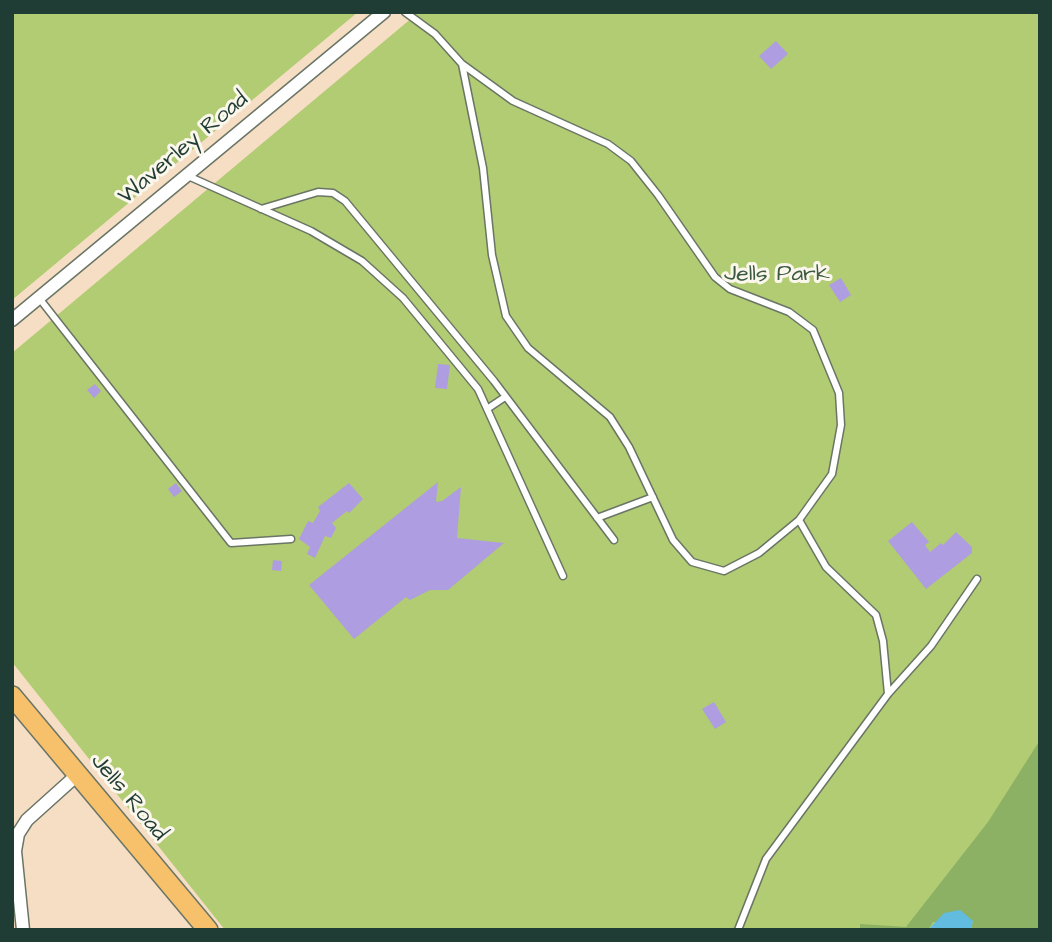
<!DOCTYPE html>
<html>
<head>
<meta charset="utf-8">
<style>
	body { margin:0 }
	#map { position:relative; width:1052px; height:942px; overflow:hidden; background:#f5dec3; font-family:"Architects Daughter",sans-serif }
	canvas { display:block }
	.frame { position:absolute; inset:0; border:14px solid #1f3d34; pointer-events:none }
</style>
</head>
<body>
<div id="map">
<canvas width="1052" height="942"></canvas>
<div class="frame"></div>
</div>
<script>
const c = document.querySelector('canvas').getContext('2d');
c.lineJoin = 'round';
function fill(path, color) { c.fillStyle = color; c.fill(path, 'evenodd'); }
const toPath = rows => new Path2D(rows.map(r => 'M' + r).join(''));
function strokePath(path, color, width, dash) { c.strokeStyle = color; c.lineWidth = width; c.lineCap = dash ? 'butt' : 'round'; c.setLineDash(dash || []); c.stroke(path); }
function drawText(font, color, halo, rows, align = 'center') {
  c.font = font + ' "Architects Daughter",sans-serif'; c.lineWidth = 6; c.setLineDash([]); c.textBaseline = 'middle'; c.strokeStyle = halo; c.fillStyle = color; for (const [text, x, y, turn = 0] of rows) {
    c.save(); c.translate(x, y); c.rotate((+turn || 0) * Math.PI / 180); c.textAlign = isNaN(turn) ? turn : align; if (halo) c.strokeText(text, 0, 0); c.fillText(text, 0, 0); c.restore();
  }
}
fill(toPath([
	[12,12,358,12,12,300],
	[419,12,1040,12,1040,930,225,930,12,662,12,353]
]), '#b1cc72');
fill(toPath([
	[1040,740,1040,930,971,930,973,921,933,922,928,930,860,930,860,924,906,927,988,822]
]), '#8cb064');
fill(toPath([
	[960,910,973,921,971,930,928,930,944,913]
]), '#61bcdf');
fill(toPath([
	[776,41,788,54,771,69,759,56],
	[841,278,851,295,840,302,829,285],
	[438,364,450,365,447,389,435,388],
	[95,384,101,391,94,398,87,390],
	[438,482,436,502,442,501,461,487,457,538,504,543,448,590,430,590,410,600,406,597,354,639,309,585],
	[176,483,182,491,174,497,168,489],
	[349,483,363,499,349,513,347,511,332,523,336,528,331,538,325,536,315,558,307,554,310,547,299,539,308,521,313,523,320,511,318,507],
	[912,522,929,542,925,545,930,552,941,543,943,545,956,532,972,547,972,553,926,589,888,541],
	[273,560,282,561,281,571,272,570],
	[714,702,726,722,715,729,702,709]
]), '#af9de1');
const service = toPath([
	[405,12,435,34,462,64,513,101,608,144,631,161,658,195,715,277,730,289,789,312,813,330,839,393,841,425,832,474,799,520,759,553,724,571,692,562,673,540,629,447,610,417,528,348,506,316,492,255,483,168,462,64],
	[188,176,311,231,362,261,403,298,478,389,563,576],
	[261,209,318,192,333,193,345,201,494,381,614,540],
	[39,298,231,543,291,539],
	[487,409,505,397],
	[597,518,653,497],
	[888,694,931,646,977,579],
	[738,930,766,859,888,694,883,641,876,615,826,567,799,520]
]);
const minor = toPath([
	[12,320,384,12],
	[23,930,15,851,18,834,27,820,77,775]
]);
const primary = toPath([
	[12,696,208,930]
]);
strokePath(service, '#6a7566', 9);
strokePath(minor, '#6a7566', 15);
strokePath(primary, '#6a7566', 22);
strokePath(service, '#fff', 6);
strokePath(minor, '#fff', 12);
strokePath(primary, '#f7c06b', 19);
drawText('23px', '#1f3d34', '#fbf7ec', [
	["Waverley Road",184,149,-40],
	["Jells Road",128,798,50]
]);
drawText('23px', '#3c5a40', '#fbf7ec', [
	["Jells Park",777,275]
]);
</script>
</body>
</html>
